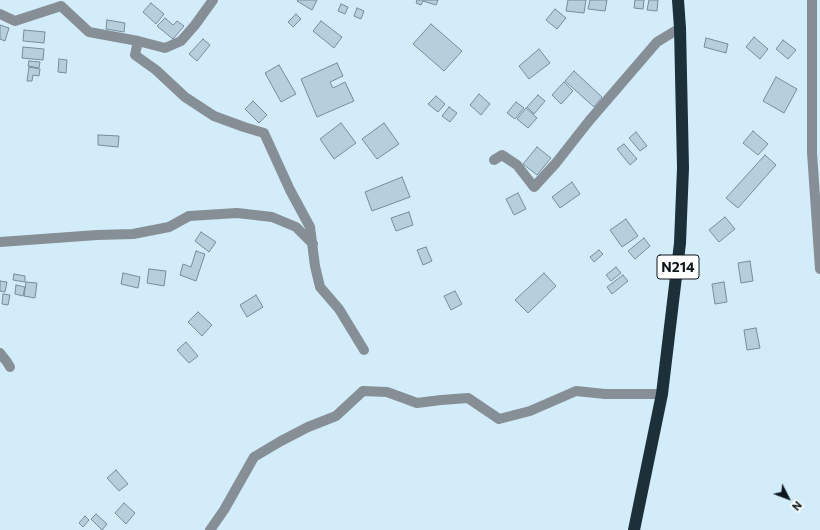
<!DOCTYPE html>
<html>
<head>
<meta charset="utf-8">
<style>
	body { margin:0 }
	#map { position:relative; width:820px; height:530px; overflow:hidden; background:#d3ecf9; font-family:Commissioner,sans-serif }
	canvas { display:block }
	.north { position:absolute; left:768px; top:478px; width:40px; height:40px; -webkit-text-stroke:3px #fff; paint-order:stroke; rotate:132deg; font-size:11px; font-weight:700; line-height:16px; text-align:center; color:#0d161b }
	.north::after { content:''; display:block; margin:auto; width:14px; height:18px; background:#0d161b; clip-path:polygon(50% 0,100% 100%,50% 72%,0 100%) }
</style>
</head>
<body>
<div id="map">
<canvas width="820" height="530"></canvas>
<div class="north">N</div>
</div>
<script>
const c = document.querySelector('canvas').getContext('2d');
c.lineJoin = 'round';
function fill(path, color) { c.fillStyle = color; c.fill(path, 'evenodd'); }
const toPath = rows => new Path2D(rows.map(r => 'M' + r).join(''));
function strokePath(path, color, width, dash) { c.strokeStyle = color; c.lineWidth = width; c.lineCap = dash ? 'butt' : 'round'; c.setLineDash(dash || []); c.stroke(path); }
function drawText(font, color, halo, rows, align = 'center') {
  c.font = font + ' Commissioner,sans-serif'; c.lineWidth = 3; c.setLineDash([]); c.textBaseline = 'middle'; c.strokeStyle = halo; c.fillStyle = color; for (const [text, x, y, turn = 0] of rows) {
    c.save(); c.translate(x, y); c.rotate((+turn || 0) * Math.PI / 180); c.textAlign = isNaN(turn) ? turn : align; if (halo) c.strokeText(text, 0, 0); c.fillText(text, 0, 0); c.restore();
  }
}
const building = toPath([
	[298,0,317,0,312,10,297,1,298,0],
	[417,0,438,0,436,5,423,1,421,5,416,3,417,0],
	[568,0,586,0,584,13,566,11,568,0],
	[590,0,607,0,605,11,588,9,590,0],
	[635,0,644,0,643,9,634,8,635,0],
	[649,0,658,0,657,11,647,10,649,0],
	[151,3,164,14,156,24,143,12,151,3],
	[341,4,348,7,345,14,338,11,341,4],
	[357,8,364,11,361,19,354,16,357,8],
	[555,9,566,18,557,29,546,20,555,9],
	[296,14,301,19,293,27,288,22,296,14],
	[165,18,173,25,177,21,184,26,173,39,157,26,165,18],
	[107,20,125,23,124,32,106,29,107,20],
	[321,21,342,37,334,48,313,31,321,21],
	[431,24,462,51,444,71,413,44,431,24],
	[0,25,9,28,5,41,0,39,0,25],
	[24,30,45,32,44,43,23,41,24,30],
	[754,37,768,49,760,59,746,47,754,37],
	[706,38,728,44,726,53,704,47,706,38],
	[203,39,210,45,197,61,189,54,203,39],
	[783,40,796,50,788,59,776,49,783,40],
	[23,47,44,49,43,60,22,58,23,47],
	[539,49,550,63,529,79,519,66,539,49],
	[59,59,67,60,66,73,58,72,59,59],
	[29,61,40,62,39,68,28,66,29,61],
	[337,63,343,76,330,82,333,88,345,82,354,101,317,117,301,79,337,63],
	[279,65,296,94,281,102,265,73,279,65],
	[29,67,40,69,39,76,33,75,32,81,27,81,29,67],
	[574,71,602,97,594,107,565,81,574,71],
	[776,77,797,89,784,113,763,101,776,77],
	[564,82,573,91,561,104,552,95,564,82],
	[479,94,490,104,481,115,470,105,479,94],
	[538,95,545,101,534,114,527,107,538,95],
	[436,96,445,104,438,112,428,104,436,96],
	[253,101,267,115,259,123,245,109,253,101],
	[516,102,524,108,515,119,507,113,516,102],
	[449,107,457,113,450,122,442,116,449,107],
	[526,108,537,118,528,128,517,119,526,108],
	[341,123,356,143,334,159,320,139,341,123],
	[384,123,399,144,377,159,362,139,384,123],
	[753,131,768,144,758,155,743,143,753,131],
	[636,132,647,146,640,151,629,138,636,132],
	[98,135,119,136,118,147,98,145,98,135],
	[624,144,637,159,630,165,617,149,624,144],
	[537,147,551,158,537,175,523,164,537,147],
	[765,155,776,165,738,208,726,198,765,155],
	[402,177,410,197,372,211,365,192,402,177],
	[572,182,580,194,560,208,552,197,572,182],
	[518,193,526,209,514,215,506,199,518,193],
	[409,212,413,225,396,231,391,218,409,212],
	[725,217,735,229,719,242,709,230,725,217],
	[626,219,638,236,622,247,610,230,626,219],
	[201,232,216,242,209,252,195,241,201,232],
	[644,238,650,246,635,259,628,251,644,238],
	[426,247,432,261,423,265,417,250,426,247],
	[599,250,603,254,594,262,590,257,599,250],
	[196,251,205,254,196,281,180,275,183,264,191,267,196,251],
	[750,261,753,281,741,283,738,263,750,261],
	[616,267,621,273,611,281,606,275,616,267],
	[149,269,166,271,164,286,147,283,149,269],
	[123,273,140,277,138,288,121,284,123,273],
	[544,273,556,286,528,313,515,300,544,273],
	[14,274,25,276,25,282,13,280,14,274],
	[623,275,628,281,612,294,607,287,623,275],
	[0,281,7,282,5,292,0,291,0,281],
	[26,282,37,283,35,298,24,296,26,282],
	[724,282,727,302,715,304,712,284,724,282],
	[16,285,25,287,23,296,15,294,16,285],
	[455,291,462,304,451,310,444,296,455,291],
	[3,294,10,295,8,305,2,304,3,294],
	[256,295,263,307,247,317,240,305,256,295],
	[198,312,212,325,202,336,188,322,198,312],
	[756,328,760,348,747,350,744,330,756,328],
	[186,342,198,356,189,363,177,350,186,342],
	[116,470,128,484,119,491,107,478,116,470],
	[124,503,135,513,126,524,115,513,124,503],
	[96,514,107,524,102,530,91,519,96,514],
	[85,516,89,520,83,527,79,523,85,516]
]);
fill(building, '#b7cfdc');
strokePath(building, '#778d9a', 1);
strokePath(toPath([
	[812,0,812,153,820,269],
	[0,14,15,21,61,6,89,32,138,41,135,55,156,70,185,97,214,116,244,127,264,133,290,190,310,227,315,266,320,287,339,309,364,350],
	[138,41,165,48,181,41,195,25,213,0],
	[494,160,502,155,517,165,534,187,556,163,589,121,657,42,680,28],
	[0,242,97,235,133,234,169,227,189,216,237,213,272,217,296,227,313,244],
	[0,353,7,362,10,367],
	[210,530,224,510,254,457,281,441,308,427,336,416,363,391,387,392,417,403,441,400,468,398,499,419,530,411,576,391,605,394,662,394]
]), '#858f95', 10);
strokePath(toPath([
	[634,530,662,394,680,243,683,168,680,28,678,0]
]), '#1c303a', 12);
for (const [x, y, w] of [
	[678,267,42]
]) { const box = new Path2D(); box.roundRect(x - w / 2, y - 12, w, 24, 3); c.fillStyle = '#fff'; c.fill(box); strokePath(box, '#0d161b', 1); }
drawText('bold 14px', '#0d161b', null, [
	["N214",678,267]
]);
</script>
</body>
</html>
